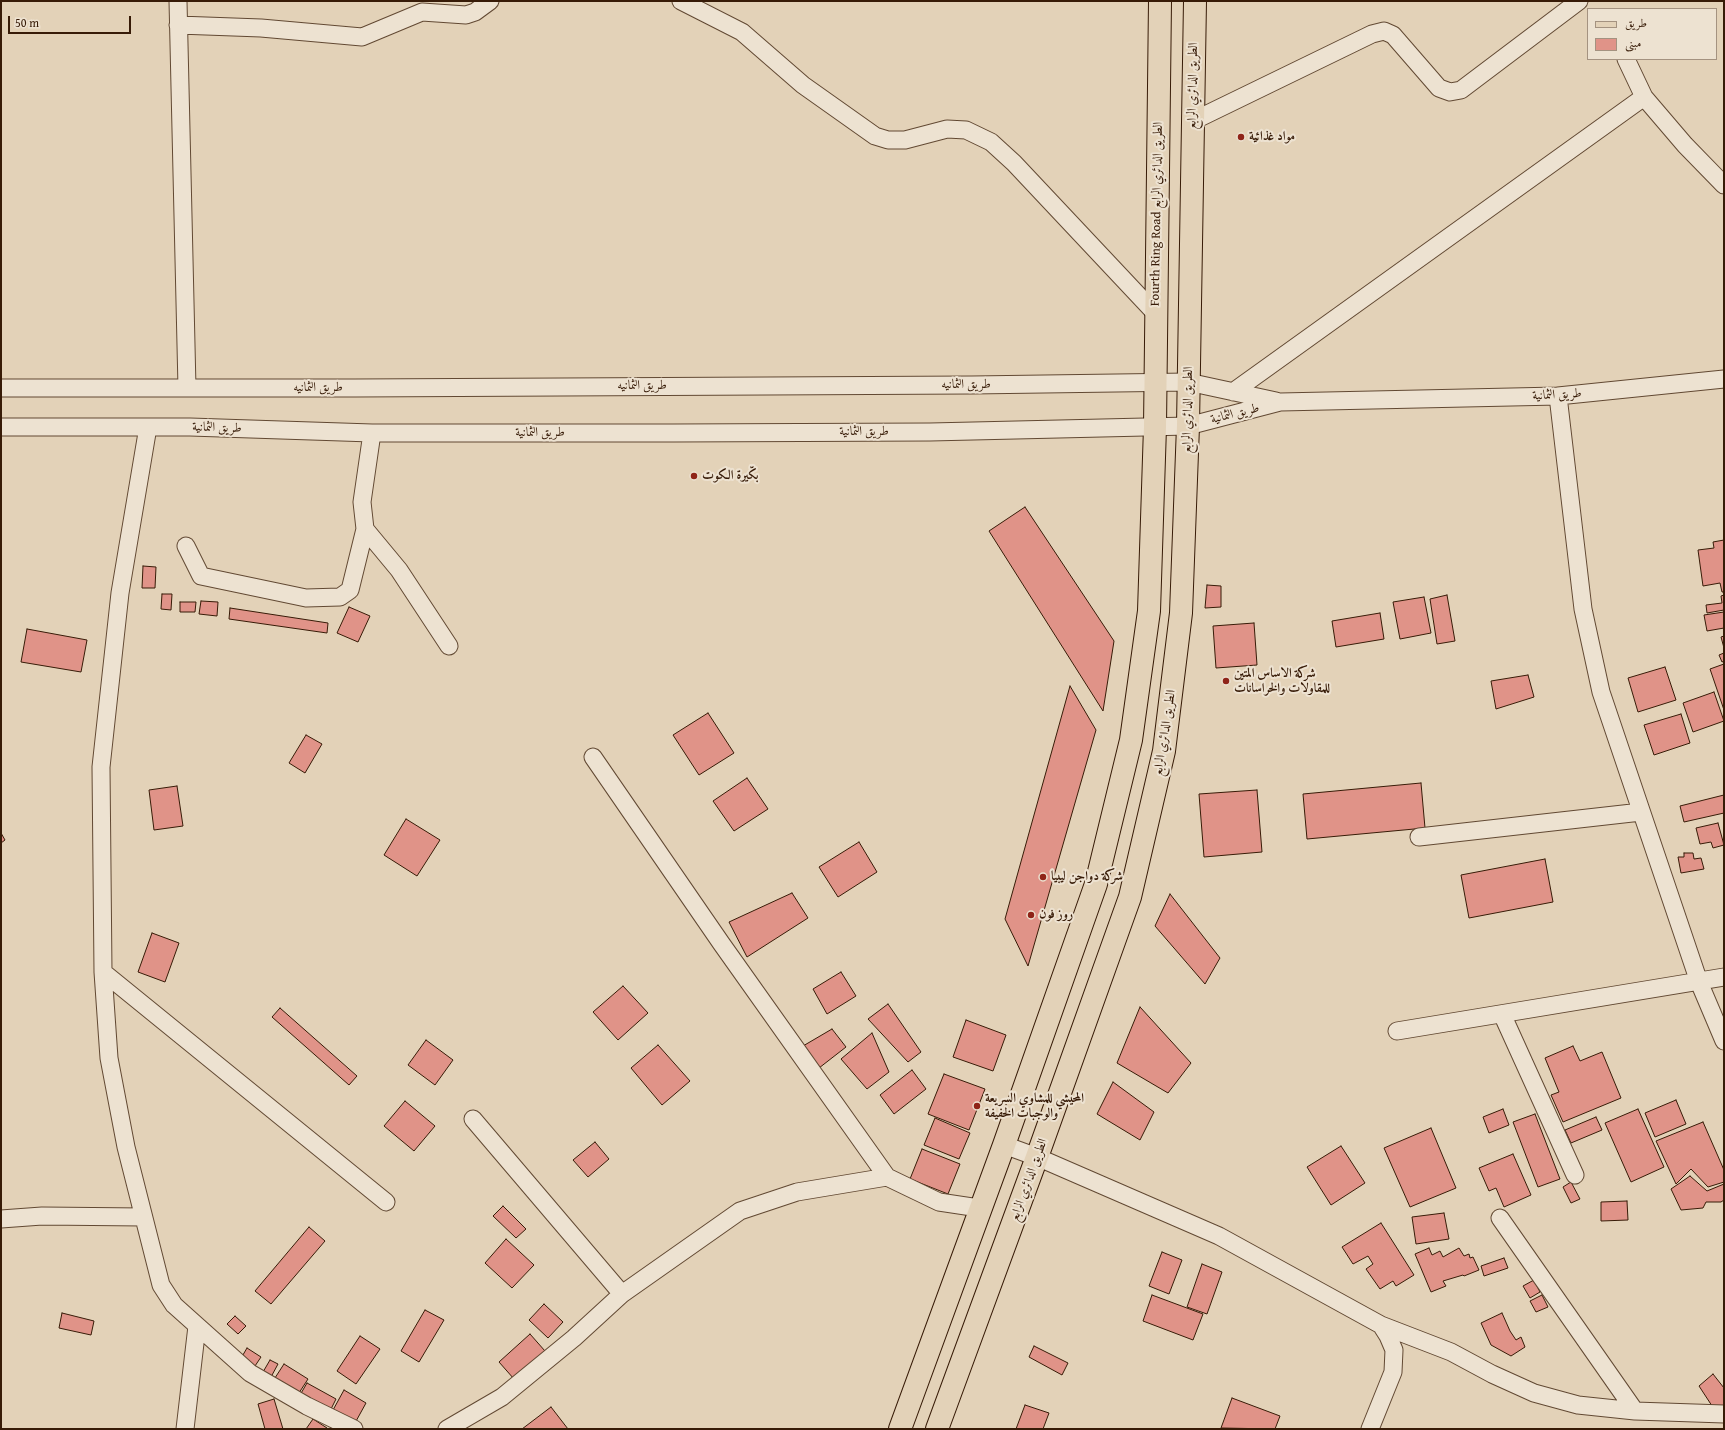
<!DOCTYPE html>
<html>
<head>
<meta charset="utf-8">
<style>
	body { margin:0 }
	#map { position:relative; width:1725px; height:1430px; overflow:hidden; background:#e3d2b8; font-family:"Gentium Book Plus",Amiri,serif }
	canvas { display:block }
	.frame { position:absolute; inset:0; border:2px solid #371b07; pointer-events:none }
	.legend { position:absolute; left:1587px; top:8px; width:130px; height:52px; box-sizing:border-box; background:#ede2d1; border:1px solid #a49280; margin:0; padding:5px 7px; list-style:none; font-size:12px; color:#371b07 }
	.legend li { display:flex; align-items:center; gap:8px; height:20px }
	.legend b { width:20px; border:1px solid #a49280 }
	.scale { position:absolute; left:8px; top:16px; width:123px; height:18px; box-sizing:border-box; border:2px solid #371b07; border-top:0; padding-left:5px; font-size:12px; line-height:14px; white-space:nowrap; color:#371b07; -webkit-text-stroke:3px #ede2d1; paint-order:stroke }
</style>
</head>
<body>
<div id="map">
<canvas width="1725" height="1430"></canvas>
<div class="frame"></div>
<ul class="legend">
<li><b style="height:5px;background:#e3d2b8"></b>طريق</li>
<li><b style="height:11px;background:#e09388"></b>مبنى</li>
</ul>
<div class="scale">50 m</div>
</div>
<script>
const c = document.querySelector('canvas').getContext('2d');
c.lineJoin = 'round';
function fill(path, color) { c.fillStyle = color; c.fill(path, 'evenodd'); }
const toPath = rows => new Path2D(rows.map(r => 'M' + r).join(''));
function strokePath(path, color, width, dash) { c.strokeStyle = color; c.lineWidth = width; c.lineCap = dash ? 'butt' : 'round'; c.setLineDash(dash || []); c.stroke(path); }
function drawText(font, color, halo, rows, align = 'center') {
  c.font = font + ' "Gentium Book Plus",Amiri,serif'; c.lineWidth = 4; c.setLineDash([]); c.textBaseline = 'middle'; c.strokeStyle = halo; c.fillStyle = color; for (const [text, x, y, turn = 0] of rows) {
    c.save(); c.translate(x, y); c.rotate((+turn || 0) * Math.PI / 180); c.textAlign = isNaN(turn) ? turn : align; if (halo) c.strokeText(text, 0, 0); c.fillText(text, 0, 0); c.restore();
  }
}
const building = toPath([
	[1025,507,1114,641,1103,711,989,531,1025,507],
	[1724,540,1724,592,1722,592,1720,583,1703,586,1698,550,1714,548,1713,542,1724,540],
	[143,566,156,567,155,588,142,588,143,566],
	[1207,585,1221,586,1221,607,1205,608,1207,585],
	[162,594,172,594,171,610,161,609,162,594],
	[1447,595,1455,641,1437,644,1430,599,1447,595],
	[1724,595,1724,610,1707,613,1706,605,1722,603,1721,596,1724,595],
	[1424,597,1431,633,1400,639,1393,602,1424,597],
	[201,601,218,602,217,616,199,614,201,601],
	[180,602,196,602,195,612,180,612,180,602],
	[349,607,370,616,358,642,337,633,349,607],
	[230,608,328,623,327,633,229,619,230,608],
	[1724,612,1724,628,1707,631,1704,615,1724,612],
	[1380,613,1384,639,1336,647,1332,621,1380,613],
	[1254,623,1257,665,1216,668,1213,626,1254,623],
	[27,629,87,640,81,672,21,662,27,629],
	[1724,636,1724,648,1721,637,1724,636],
	[1724,653,1724,661,1722,662,1719,655,1724,653],
	[1724,664,1724,710,1710,669,1724,664],
	[1665,667,1676,700,1638,712,1628,678,1665,667],
	[1528,675,1534,697,1496,709,1491,681,1528,675],
	[1070,686,1096,730,1028,966,1005,919,1070,686],
	[1714,692,1724,721,1693,732,1683,703,1714,692],
	[708,713,734,753,699,775,673,735,708,713],
	[1681,714,1690,743,1654,755,1644,725,1681,714],
	[306,735,322,744,305,773,289,763,306,735],
	[747,778,768,809,734,831,713,801,747,778],
	[1421,783,1425,828,1307,839,1303,794,1421,783],
	[177,786,183,826,154,830,149,790,177,786],
	[1257,790,1262,852,1204,857,1199,794,1257,790],
	[1724,795,1724,813,1684,822,1680,806,1724,795],
	[406,819,440,840,417,876,384,855,406,819],
	[1718,823,1724,845,1713,848,1711,842,1700,844,1696,828,1718,823],
	[1,833,5,840,1,843,1,833],
	[859,842,877,872,838,897,819,867,859,842],
	[1684,853,1693,853,1694,859,1701,858,1704,869,1681,873,1678,857,1684,857,1684,853],
	[1545,859,1553,902,1469,918,1461,875,1545,859],
	[792,893,808,918,747,957,729,922,792,893],
	[1170,894,1220,958,1205,984,1155,926,1170,894],
	[152,933,179,943,165,982,138,972,152,933],
	[841,972,856,996,827,1014,813,989,841,972],
	[623,986,648,1013,618,1040,593,1012,623,986],
	[888,1004,921,1052,908,1062,868,1019,888,1004],
	[1140,1007,1191,1063,1168,1093,1117,1063,1140,1007],
	[280,1008,357,1076,349,1085,272,1017,280,1008],
	[966,1020,1006,1035,993,1071,953,1057,966,1020],
	[832,1029,846,1047,819,1068,803,1046,832,1029],
	[872,1033,889,1072,867,1089,841,1059,872,1033],
	[426,1040,453,1060,435,1085,408,1065,426,1040],
	[658,1045,690,1081,662,1105,631,1068,658,1045],
	[1573,1046,1580,1061,1602,1052,1621,1098,1563,1122,1551,1095,1559,1092,1545,1058,1573,1046],
	[912,1070,926,1089,894,1114,880,1095,912,1070],
	[944,1074,985,1089,969,1130,928,1114,944,1074],
	[1113,1082,1154,1112,1140,1140,1097,1114,1113,1082],
	[1676,1100,1686,1124,1655,1137,1645,1113,1676,1100],
	[405,1101,435,1126,414,1151,384,1126,405,1101],
	[1503,1109,1509,1125,1489,1133,1483,1117,1503,1109],
	[1638,1109,1664,1167,1631,1182,1605,1123,1638,1109],
	[1535,1114,1560,1179,1538,1187,1513,1122,1535,1114],
	[1596,1117,1602,1130,1571,1143,1565,1130,1596,1117],
	[935,1118,970,1133,959,1159,924,1145,935,1118],
	[1703,1122,1724,1170,1724,1182,1708,1187,1691,1169,1676,1184,1656,1141,1703,1122],
	[1431,1128,1456,1188,1410,1207,1384,1148,1431,1128],
	[595,1142,609,1159,588,1177,573,1160,595,1142],
	[1341,1146,1365,1183,1331,1205,1307,1167,1341,1146],
	[922,1149,960,1164,948,1194,910,1179,922,1149],
	[1513,1154,1531,1195,1504,1207,1496,1188,1489,1191,1479,1168,1513,1154],
	[1690,1176,1707,1191,1724,1184,1724,1200,1721,1202,1706,1202,1703,1208,1681,1210,1671,1189,1690,1176],
	[1571,1182,1580,1199,1571,1203,1563,1187,1571,1182],
	[1627,1201,1628,1220,1601,1221,1601,1202,1627,1201],
	[503,1206,526,1229,516,1238,493,1216,503,1206],
	[1444,1213,1449,1239,1416,1244,1412,1217,1444,1213],
	[1381,1223,1414,1275,1396,1286,1393,1281,1380,1289,1366,1269,1373,1264,1368,1256,1353,1264,1342,1247,1381,1223],
	[309,1227,325,1241,271,1304,255,1291,309,1227],
	[506,1239,534,1265,512,1288,485,1263,506,1239],
	[1429,1248,1432,1255,1440,1251,1443,1257,1459,1248,1464,1256,1469,1254,1470,1258,1473,1257,1479,1270,1464,1276,1463,1275,1443,1281,1446,1286,1431,1292,1415,1254,1429,1248],
	[1162,1252,1182,1260,1169,1294,1149,1286,1162,1252],
	[1504,1258,1508,1268,1484,1276,1481,1266,1504,1258],
	[1202,1264,1222,1272,1207,1314,1187,1307,1202,1264],
	[1534,1280,1540,1292,1530,1298,1523,1286,1534,1280],
	[1152,1295,1203,1314,1193,1340,1143,1321,1152,1295],
	[1542,1295,1548,1307,1536,1312,1530,1301,1542,1295],
	[544,1304,563,1322,548,1338,529,1320,544,1304],
	[425,1310,444,1320,419,1362,401,1351,425,1310],
	[62,1313,94,1321,91,1335,59,1328,62,1313],
	[1502,1313,1510,1331,1516,1340,1521,1337,1525,1347,1511,1356,1491,1345,1481,1323,1502,1313],
	[235,1316,246,1326,238,1334,227,1324,235,1316],
	[530,1334,545,1351,514,1379,499,1362,530,1334],
	[360,1336,380,1349,356,1384,337,1371,360,1336],
	[1034,1346,1068,1363,1062,1375,1029,1357,1034,1346],
	[247,1348,261,1357,253,1369,240,1360,247,1348],
	[270,1360,278,1364,271,1377,263,1372,270,1360],
	[284,1364,308,1379,297,1396,273,1381,284,1364],
	[1713,1374,1724,1388,1724,1410,1716,1412,1699,1386,1713,1374],
	[307,1383,336,1399,330,1411,300,1395,307,1383],
	[344,1390,366,1403,355,1423,333,1410,344,1390],
	[1232,1398,1280,1416,1275,1429,1221,1428,1232,1398],
	[274,1399,283,1429,265,1429,258,1404,274,1399],
	[1025,1405,1049,1413,1043,1429,1016,1429,1025,1405],
	[551,1407,568,1429,522,1429,551,1407],
	[313,1419,327,1428,327,1429,306,1429,313,1419]
]);
fill(building, '#e09388');
strokePath(building, '#371b07', 1);
const minor = toPath([
	[178,1,187,388],
	[681,1,742,32,803,85,875,136,888,140,905,140,947,129,966,130,991,142,1014,163,1156,314],
	[178,25,261,28,362,37,422,12,466,15,475,12,490,1],
	[1626,59,1644,97,1685,145,1724,185],
	[1193,121,1372,34,1384,31,1393,35,1439,88,1450,92,1461,90,1579,1],
	[1,388,355,388,972,385,1188,382,1276,401],
	[1233,392,1644,97],
	[1558,396,1583,609,1601,692,1699,982,1724,1041],
	[1,427,190,427,372,433,673,433,930,432,1188,426,1280,402,1558,396,1724,379],
	[148,427,120,593,101,767,103,972,109,1058,126,1147,161,1285,174,1305,250,1373,307,1406,354,1429],
	[372,433,362,502,365,529,399,570,449,646],
	[186,546,201,576,306,598,340,597,350,590,365,529],
	[593,757,721,943,887,1177],
	[1419,837,1641,812],
	[103,972,386,1202],
	[1502,1014,1575,1175],
	[1397,1031,1724,977],
	[473,1119,622,1294],
	[1004,1145,1037,1157,1219,1236,1381,1325,1388,1336,1394,1350,1393,1372,1370,1429],
	[1500,1218,1635,1411],
	[1,1219,42,1216,143,1217],
	[1381,1325,1451,1352,1492,1374,1534,1393,1578,1405,1635,1411,1724,1414],
	[185,1429,197,1326],
	[447,1429,502,1397,574,1338,622,1294,740,1211,797,1192,887,1177,939,1202,979,1208]
]);
const major = toPath([
	[900,1429,1004,1145,1096,884,1131,740,1149,611,1155,427,1160,1],
	[937,1429,1037,1157,1130,897,1164,751,1181,613,1188,426,1195,1]
]);
strokePath(minor, '#624933', 19);
strokePath(major, '#371b07', 24);
strokePath(minor, '#ede2d1', 17);
strokePath(major, '#e3d2b8', 22);
for (const [x, y, r, color] of [
	[1241,137,4,"#8f2418"],
	[694,476,4,"#8f2418"],
	[1226,681,4,"#8f2418"],
	[1043,877,4,"#8f2418"],
	[1031,915,4,"#8f2418"],
	[977,1106,4,"#8f2418"]
]) { const dot = new Path2D(); dot.arc(x, y, r, 0, 2 * Math.PI); c.fillStyle = color; c.fill(dot); strokePath(dot, '#ede2d1', 1.5); }
drawText('13px', '#371b07', '#ede2d1', [
	["الطريق الدائري الرابع",1193,86,-89],
	["Fourth Ring Road الطريق الدائري الرابع",1157,214,-89],
	["طريق الثمانيه",966,385],
	["طريق الثمانيه",642,386],
	["طريق الثمانيه",318,388],
	["طريق الثمانية",1557,395,-3],
	["الطريق الدائري الرابع",1188,410,-89],
	["طريق الثمانية",1235,414,-14],
	["طريق الثمانية",217,428,2],
	["طريق الثمانية",864,432],
	["طريق الثمانية",540,433],
	["الطريق الدائري الرابع",1165,733,-81],
	["الطريق الدائري الرابع",1029,1180,-70]
]);
drawText('bold 13px', '#371b07', '#ede2d1', [
	["مواد غذائية",1249,137],
	["بكّيرة الكوت",702,476],
	["شركة الاساس المتين",1234,674],
	["للمقاولات والخراسانات",1234,689],
	["شركة دواجن ليبيا",1051,877],
	["روز فون",1039,915],
	["المحيشي للمشاوي السريعة",985,1099],
	["والوجبات الخفيفة",985,1114]
], 'left');
</script>
</body>
</html>
